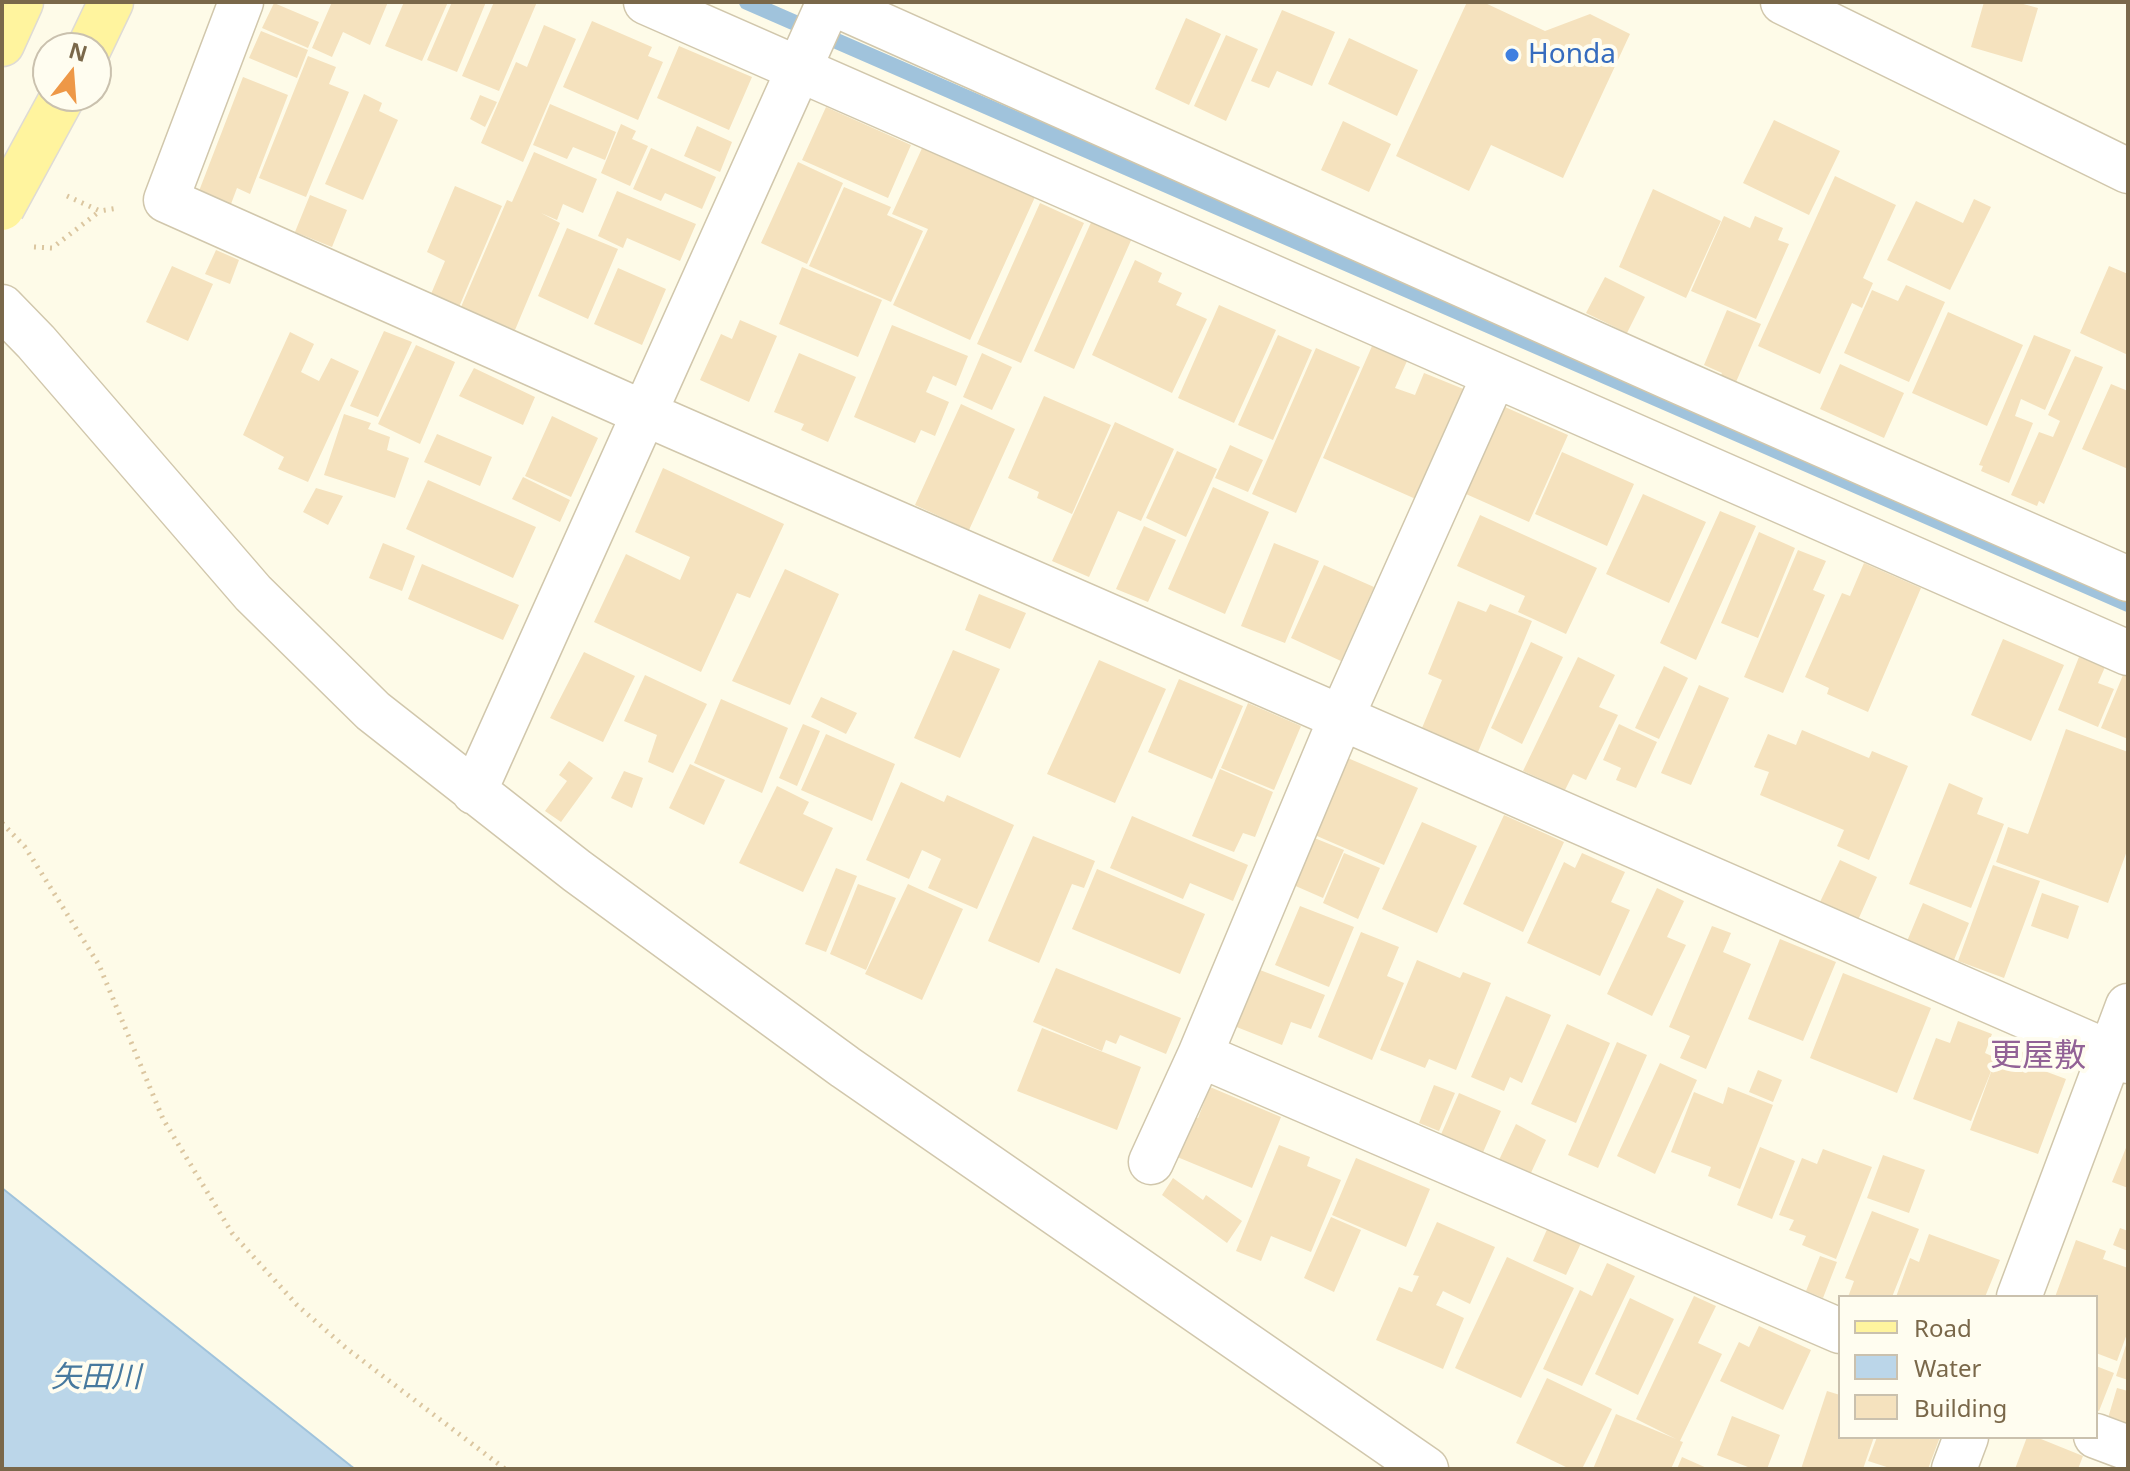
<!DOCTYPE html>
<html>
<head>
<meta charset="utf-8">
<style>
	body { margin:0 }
	#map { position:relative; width:2130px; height:1471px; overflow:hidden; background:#fefbe8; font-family:"Noto Sans",sans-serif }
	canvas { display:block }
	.frame { position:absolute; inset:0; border:4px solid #7a684a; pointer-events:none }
	.legend { position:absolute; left:1838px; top:1295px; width:260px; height:144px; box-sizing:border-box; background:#fffdf0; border:2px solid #cac1ae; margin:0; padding:10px 14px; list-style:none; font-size:24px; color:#7a684a }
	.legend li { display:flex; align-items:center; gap:16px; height:40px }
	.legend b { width:40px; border:2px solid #cac1ae }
	.north { position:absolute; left:32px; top:32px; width:80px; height:80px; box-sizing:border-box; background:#fffdf0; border:2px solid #cac1ae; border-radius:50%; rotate:17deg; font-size:22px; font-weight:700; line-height:32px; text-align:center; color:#7a684a }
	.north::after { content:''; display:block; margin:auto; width:28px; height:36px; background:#ee9847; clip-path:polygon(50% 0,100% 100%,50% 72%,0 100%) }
</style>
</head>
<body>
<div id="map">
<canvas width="2130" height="1471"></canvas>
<div class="frame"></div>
<ul class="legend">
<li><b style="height:10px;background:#fff49e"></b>Road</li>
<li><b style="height:22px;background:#bbd6e9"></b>Water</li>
<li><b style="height:22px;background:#f5e2be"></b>Building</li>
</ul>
<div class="north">N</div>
</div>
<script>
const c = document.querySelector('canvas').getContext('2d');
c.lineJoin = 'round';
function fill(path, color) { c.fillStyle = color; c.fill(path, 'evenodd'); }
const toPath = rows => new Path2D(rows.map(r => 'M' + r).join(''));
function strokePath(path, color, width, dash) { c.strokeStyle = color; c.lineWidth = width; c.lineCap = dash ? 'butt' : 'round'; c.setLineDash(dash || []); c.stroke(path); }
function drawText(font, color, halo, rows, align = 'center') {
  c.font = font + ' "Noto Sans","Noto Sans JP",sans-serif'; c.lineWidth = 8; c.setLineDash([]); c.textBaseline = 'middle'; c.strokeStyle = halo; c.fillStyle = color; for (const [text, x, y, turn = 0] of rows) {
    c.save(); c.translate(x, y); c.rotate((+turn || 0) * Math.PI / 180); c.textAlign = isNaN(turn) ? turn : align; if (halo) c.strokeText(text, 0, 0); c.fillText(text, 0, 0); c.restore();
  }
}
const water = toPath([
	[2,1188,351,1466,355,1469,2,1469,2,1188]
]);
fill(water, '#bbd6e9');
strokePath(water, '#a0c3dc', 2);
strokePath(toPath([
	[747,2,2128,604]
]), '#a0c3dc', 16);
fill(toPath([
	[332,2,388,2,370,45,343,32,332,57,312,48],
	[404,2,448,2,422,61,385,46],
	[452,2,486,2,457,72,427,60],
	[494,2,537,2,499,91,462,76],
	[1467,2,1483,2,1545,31,1590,14,1630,34,1563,178,1491,145,1469,191,1396,156],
	[1984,2,2016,2,2038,8,2022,62,1971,47],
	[274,3,319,22,308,48,262,28],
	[1282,10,1335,32,1312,86,1277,71,1269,88,1251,81],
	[1186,18,1221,34,1189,105,1155,89],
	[592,21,652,47,648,56,663,62,638,120,563,87],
	[544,25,576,39,523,162,481,143,516,62,527,67],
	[261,31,308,50,297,78,249,58],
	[1226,35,1258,49,1226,121,1194,106],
	[1349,38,1418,70,1397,116,1328,84],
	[679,46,752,77,729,130,657,98],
	[308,56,336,67,329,84,349,92,306,197,259,178],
	[243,77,288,95,250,194,237,188,231,204,199,191],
	[364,94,382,103,379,111,398,120,363,200,325,184],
	[480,95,497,102,485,127,470,119],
	[550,104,616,132,605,160,573,147,567,159,533,145],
	[826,107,911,145,888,198,802,160],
	[1774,120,1840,151,1809,215,1743,183],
	[1343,121,1391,144,1369,192,1321,170],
	[621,124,636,131,632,139,648,146,630,186,601,173],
	[697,126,732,142,720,172,684,156],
	[923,146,1035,197,970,340,893,305,928,229,892,214],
	[651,148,716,177,702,209,665,193,661,201,633,189],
	[534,152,597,179,583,213,563,204,557,220,541,213,560,223,515,330,461,307,507,200,512,202],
	[798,162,843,183,807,264,761,243],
	[1835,176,1896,205,1863,278,1873,283,1862,308,1852,303,1820,374,1758,346],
	[455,186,502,206,459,307,431,294,445,261,427,252],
	[844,187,891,207,887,215,923,231,891,302,809,266],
	[1653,189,1721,221,1686,298,1619,267],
	[617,191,696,224,680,261,627,238,623,248,598,236],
	[310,195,347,210,332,247,295,232],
	[1974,199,1991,207,1950,290,1887,260,1916,201,1963,223],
	[1040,203,1084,223,1021,363,977,344],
	[1724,216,1750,228,1755,216,1783,228,1778,240,1789,244,1756,319,1691,291],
	[1093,218,1133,236,1074,369,1034,351],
	[567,228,618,249,588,319,538,296],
	[216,250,239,260,230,284,205,274],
	[1135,260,1162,273,1158,282,1182,293,1176,305,1207,319,1172,393,1092,355],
	[172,266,213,284,188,341,146,322],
	[2109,266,2128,274,2128,355,2080,333],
	[802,267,882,300,858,357,779,324],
	[618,268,666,289,642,345,594,324],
	[1605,277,1645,297,1627,333,1586,313],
	[1906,285,1945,302,1909,382,1844,353,1872,290,1898,301],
	[1219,305,1276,330,1234,423,1178,398],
	[1727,310,1761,324,1733,389,1717,383,1722,373,1704,365],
	[1948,312,2023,345,1987,426,1912,393],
	[740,320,777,336,749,402,700,380,721,334,732,339],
	[892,325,968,356,956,386,933,376,926,392,949,402,935,436,921,430,915,443,854,417],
	[384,331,412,342,378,417,350,406],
	[290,332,314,344,301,372,319,381,331,358,359,371,308,482,278,469,284,457,243,435],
	[1278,335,1312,350,1273,440,1238,425],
	[2034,335,2071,350,2045,410,2021,399,2015,416,2033,423,2009,483,1981,471,1983,466,1979,465],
	[1376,337,1411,352,1395,388,1415,395,1424,373,1466,390,1418,500,1323,458],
	[416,345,455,362,420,444,378,424],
	[1316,348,1360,367,1296,513,1252,494],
	[799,353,856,377,828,442,801,430,804,424,774,412],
	[982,353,1012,367,992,410,963,397],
	[2075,356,2103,367,2044,504,2039,501,2037,506,2011,495,2039,432,2053,437,2060,421,2048,415],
	[1840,364,1904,393,1884,438,1820,409],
	[474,368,535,397,523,425,459,396],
	[2111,384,2128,391,2128,469,2082,449],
	[1044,396,1111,425,1072,514,1037,498,1039,492,1008,478],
	[961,404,1015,429,969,530,915,505],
	[1505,407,1568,435,1529,522,1466,494],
	[344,414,371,423,368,429,390,437,387,450,409,458,395,498,324,475],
	[552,416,598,438,571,497,525,476],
	[1115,422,1174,449,1141,521,1118,511,1089,577,1052,561],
	[437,434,492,457,480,486,424,462],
	[1230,445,1263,460,1248,492,1215,478],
	[1177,451,1217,469,1186,537,1146,518],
	[1562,452,1634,484,1607,546,1535,514],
	[663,468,784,524,750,598,737,593,701,672,594,622,626,554,680,580,690,557,635,532],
	[523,477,570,500,560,522,512,499],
	[428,480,536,527,513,578,406,529],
	[1213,487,1269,512,1225,614,1168,589],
	[316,488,343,496,328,525,303,512],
	[1643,494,1706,522,1669,603,1606,574],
	[1720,511,1756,526,1696,660,1660,643],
	[1480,515,1597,568,1566,634,1518,612,1525,596,1457,566],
	[1144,526,1176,540,1148,602,1116,589],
	[1759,532,1795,548,1758,638,1721,623],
	[383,543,415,556,402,591,369,578],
	[1274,543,1319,561,1285,643,1241,626],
	[1798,550,1826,561,1813,590,1825,595,1783,693,1744,677],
	[1864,563,1921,588,1868,712,1827,694,1829,688,1805,677,1842,593,1850,596],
	[422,564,519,605,503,640,408,599],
	[1324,565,1374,587,1341,661,1291,638],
	[785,569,839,594,790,705,732,681],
	[979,594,1026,613,1010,649,965,630],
	[1458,601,1486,612,1490,604,1532,621,1478,752,1422,728,1442,680,1428,674],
	[2003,639,2064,665,2031,741,1971,715],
	[1531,642,1563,657,1522,744,1491,728],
	[953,650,1000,669,960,758,914,738],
	[584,652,635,676,603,742,550,718],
	[1578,657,1615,675,1599,707,1618,715,1586,780,1573,774,1565,790,1523,771],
	[2079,657,2105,667,2098,683,2114,689,2098,727,2058,710],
	[1099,660,1166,689,1115,803,1047,774],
	[1664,666,1688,678,1659,739,1635,728],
	[645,675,707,704,673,773,648,762,657,735,624,721],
	[2123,675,2128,677,2128,739,2101,728],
	[1179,679,1243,706,1212,779,1148,752],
	[1699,685,1729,698,1691,785,1661,773],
	[821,697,857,713,846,734,811,717],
	[721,699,788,728,762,793,694,763],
	[1248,703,1301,726,1274,790,1221,768],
	[803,724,820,731,797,786,779,778],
	[1619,724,1657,742,1636,788,1616,780,1621,768,1603,760],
	[2066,729,2128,752,2128,848,2108,903,1996,862,2008,827,2028,834],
	[1802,730,1869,758,1872,751,1908,766,1869,860,1837,846,1844,830,1760,795,1769,772,1754,767,1768,734,1796,745],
	[826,734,895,764,872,821,801,790],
	[1343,756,1418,788,1384,865,1310,833],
	[569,761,593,778,561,822,545,811,567,781,559,775],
	[690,764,725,780,704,825,669,808],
	[1220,769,1273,792,1255,837,1243,833,1234,852,1192,836],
	[624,771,643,778,632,808,611,798],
	[901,782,944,802,947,795,1014,825,977,909,928,888,941,859,922,850,909,879,866,860],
	[1949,783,1983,798,1977,814,2004,824,1971,908,1909,884],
	[777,786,809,802,803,814,833,828,803,892,739,863],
	[1504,815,1564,842,1523,932,1463,904],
	[1132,816,1248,865,1233,901,1190,883,1183,899,1110,868],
	[1422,822,1477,846,1437,933,1382,909],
	[1033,836,1095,861,1084,888,1072,884,1039,963,988,941],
	[1312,837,1344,850,1323,898,1291,884],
	[1344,853,1380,868,1358,919,1323,903],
	[1582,853,1625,872,1611,902,1630,910,1600,976,1527,943,1564,862,1575,868],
	[1840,860,1877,877,1858,920,1820,902],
	[1993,865,2040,881,2004,978,1958,961],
	[836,868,857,876,826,952,805,944],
	[1097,869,1205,914,1180,974,1072,929],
	[858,884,896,898,866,970,830,954],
	[908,884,963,909,922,1000,865,974],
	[1657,888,1684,901,1667,937,1686,945,1652,1016,1607,994],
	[2042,893,2079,906,2068,939,2031,926],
	[1923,903,1969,923,1952,965,1905,946],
	[1300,906,1354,927,1329,987,1275,965],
	[1712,926,1731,933,1723,952,1751,964,1706,1069,1680,1058,1690,1036,1669,1027],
	[1361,932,1399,947,1387,976,1404,983,1372,1060,1318,1037],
	[1780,939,1836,962,1803,1041,1748,1019],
	[1417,960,1460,978,1463,972,1491,983,1456,1070,1429,1059,1425,1068,1380,1050],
	[1247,965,1325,995,1311,1029,1291,1022,1282,1045,1224,1022],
	[1056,968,1181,1018,1166,1054,1120,1035,1116,1044,1106,1040,1102,1051,1033,1022],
	[1843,973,1931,1008,1897,1093,1810,1058],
	[1506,996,1551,1015,1522,1083,1510,1077,1504,1091,1471,1077],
	[1958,1021,1992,1034,1985,1053,1996,1058,2001,1044,2034,1056,2031,1066,2066,1079,2038,1154,1970,1130,1994,1064,1971,1121,1913,1099,1936,1038,1950,1043],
	[1567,1024,1610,1043,1576,1123,1531,1104],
	[1042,1028,1141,1067,1117,1130,1017,1091],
	[1617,1042,1647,1055,1598,1168,1568,1155],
	[1660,1063,1697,1080,1655,1174,1617,1156],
	[1758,1070,1782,1080,1773,1102,1749,1092],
	[1434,1085,1455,1093,1439,1131,1419,1123],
	[1210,1087,1281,1117,1252,1188,1170,1154,1187,1114,1198,1118],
	[1728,1087,1773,1105,1740,1189,1708,1176,1711,1167,1671,1152,1694,1092,1723,1104],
	[1459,1093,1501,1111,1481,1157,1439,1139],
	[1516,1124,1546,1140,1530,1175,1499,1160],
	[2128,1143,2128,1188,2112,1182],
	[1279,1145,1310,1157,1307,1166,1341,1180,1311,1252,1271,1236,1261,1261,1236,1251],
	[1760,1147,1795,1161,1772,1219,1737,1205],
	[1823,1149,1872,1167,1836,1259,1802,1245,1806,1236,1789,1230,1794,1220,1779,1215,1802,1158,1817,1164],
	[1883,1155,1925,1170,1909,1213,1867,1198],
	[1356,1158,1430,1189,1406,1247,1332,1215],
	[1173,1178,1203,1200,1206,1195,1242,1221,1227,1243,1162,1195],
	[1872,1211,1919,1229,1892,1297,1848,1297,1854,1281,1845,1278],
	[1331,1217,1361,1230,1334,1292,1304,1278],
	[1437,1222,1495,1247,1470,1304,1443,1291,1436,1305,1464,1318,1443,1369,1376,1340,1399,1287,1412,1292,1419,1276,1413,1275],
	[1549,1225,1582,1241,1566,1275,1533,1261],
	[2120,1228,2128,1231,2128,1251,2113,1245],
	[1929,1234,2000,1260,1985,1297,1896,1297,1910,1258,1919,1262],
	[2076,1240,2106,1251,2103,1259,2128,1268,2128,1331,2117,1361,2096,1353,2096,1297,2055,1297],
	[1820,1256,1837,1262,1823,1298,1806,1291],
	[1507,1257,1574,1288,1521,1398,1455,1368],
	[1607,1263,1635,1276,1582,1386,1543,1369,1580,1290,1592,1296],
	[1694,1296,1716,1306,1698,1343,1722,1354,1680,1441,1683,1442,1671,1469,1593,1469,1616,1414,1676,1439,1636,1419],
	[1630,1298,1674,1319,1638,1395,1595,1374],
	[1759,1326,1811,1350,1783,1410,1720,1381,1739,1342,1749,1347],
	[2127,1342,2128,1342,2128,1380,2116,1376],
	[2096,1366,2114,1373,2099,1411,2096,1410],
	[1547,1378,1612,1409,1582,1469,1570,1469,1516,1443],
	[2117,1388,2128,1391,2128,1424,2108,1418],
	[1827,1391,1840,1395,1840,1437,1874,1437,1863,1469,1801,1469],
	[1732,1416,1780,1435,1767,1469,1753,1469,1717,1455],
	[1877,1437,1940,1437,1928,1469,1893,1469,1868,1461],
	[2027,1437,2036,1437,2083,1456,2078,1469,2015,1469],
	[1682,1457,1709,1469,1677,1469]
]), '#f5e2be');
const minor = toPath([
	[241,2,166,200,646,414,2128,1061],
	[646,2,2128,653],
	[830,2,1671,378,2128,579],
	[2,307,36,342,253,593,373,711,577,871,845,1067,1426,1469],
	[1494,376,1341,718,1200,1055,1840,1331],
	[474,792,829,2],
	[1151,1162,1200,1055],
	[2019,1297,2128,1006],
	[2096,1436,2128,1448],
	[1954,1469,1966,1437]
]);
const tertiary = toPath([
	[1783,2,2128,171]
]);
const primary = toPath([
	[2,44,21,2],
	[89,48,111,2]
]);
strokePath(minor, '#d1c7ac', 47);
strokePath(tertiary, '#d1c7ac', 47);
strokePath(primary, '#dfdbd4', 47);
strokePath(toPath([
	[67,196,100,211,118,208],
	[34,247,52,248,100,211],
	[2,823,25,847,99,965,163,1119,232,1233,297,1305,346,1348,505,1469]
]), '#dbc6a0', 5, [2, 6]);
strokePath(minor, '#fff', 44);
strokePath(tertiary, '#fff', 44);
strokePath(primary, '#fff49e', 44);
const primaryBridge = toPath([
	[2,208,63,96]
]);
strokePath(primaryBridge, '#dfdbd4', 47, []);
strokePath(primaryBridge, '#fff49e', 44);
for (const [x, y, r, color] of [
	[1512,55,8,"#3f7fe0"]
]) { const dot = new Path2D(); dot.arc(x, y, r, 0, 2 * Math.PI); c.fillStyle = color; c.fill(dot); strokePath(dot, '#fffdf0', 3); }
drawText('28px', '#366cbe', '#fffdf0', [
	["Honda",1528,55]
], 'left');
drawText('italic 30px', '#47799e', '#fffdf0', [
	["矢田川",96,1378]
]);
drawText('32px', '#926296', '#fffdf0', [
	["更屋敷",2038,1057]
]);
</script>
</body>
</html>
